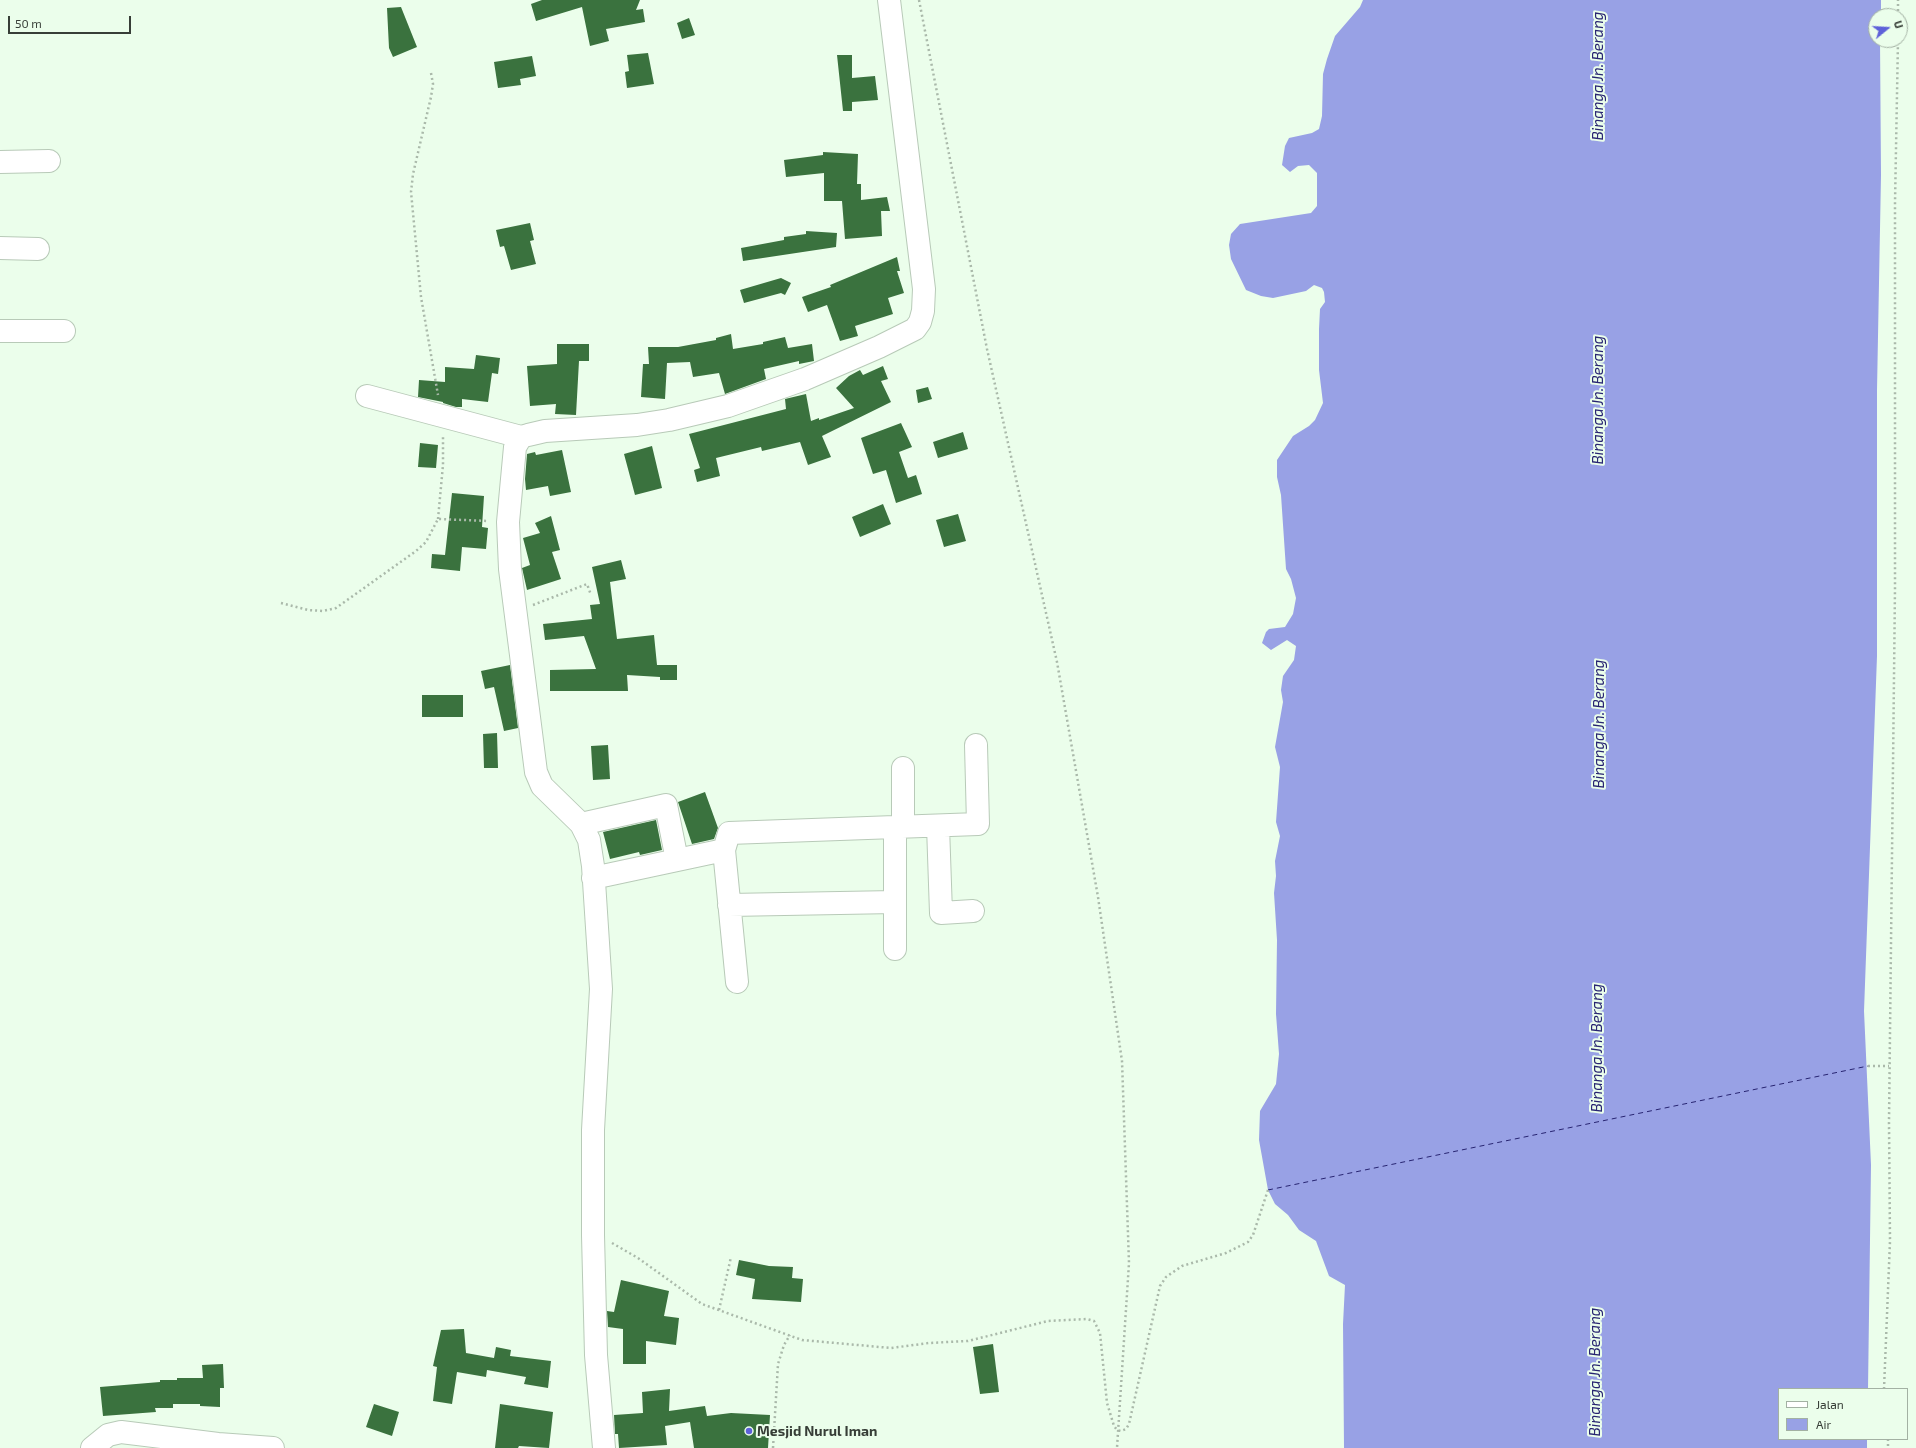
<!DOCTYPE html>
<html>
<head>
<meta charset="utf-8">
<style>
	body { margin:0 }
	#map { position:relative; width:1916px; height:1448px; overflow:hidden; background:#ebfeeb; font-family:"Exo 2",sans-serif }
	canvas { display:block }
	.legend { position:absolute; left:1778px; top:1388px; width:130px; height:52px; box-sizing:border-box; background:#ebfeeb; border:1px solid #a3b1a3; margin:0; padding:5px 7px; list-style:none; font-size:12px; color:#373e37 }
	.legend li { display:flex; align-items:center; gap:8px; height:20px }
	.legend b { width:20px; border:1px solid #a3b1a3 }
	.north { position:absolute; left:1868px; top:8px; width:40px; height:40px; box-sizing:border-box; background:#ebfeeb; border:1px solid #a3b1a3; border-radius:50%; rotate:72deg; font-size:11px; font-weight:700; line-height:16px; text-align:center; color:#373e37 }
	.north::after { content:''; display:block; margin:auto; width:14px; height:18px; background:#5e61d9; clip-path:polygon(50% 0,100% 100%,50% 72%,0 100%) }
	.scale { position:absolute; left:8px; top:16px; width:123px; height:18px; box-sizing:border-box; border:2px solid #373e37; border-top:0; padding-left:5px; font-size:12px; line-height:14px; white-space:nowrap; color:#373e37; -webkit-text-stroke:3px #ebfeeb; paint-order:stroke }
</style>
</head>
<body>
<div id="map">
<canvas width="1916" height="1448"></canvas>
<ul class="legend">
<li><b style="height:5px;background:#fff"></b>Jalan</li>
<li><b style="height:11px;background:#98a1e5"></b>Air</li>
</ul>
<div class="north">U</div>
<div class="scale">50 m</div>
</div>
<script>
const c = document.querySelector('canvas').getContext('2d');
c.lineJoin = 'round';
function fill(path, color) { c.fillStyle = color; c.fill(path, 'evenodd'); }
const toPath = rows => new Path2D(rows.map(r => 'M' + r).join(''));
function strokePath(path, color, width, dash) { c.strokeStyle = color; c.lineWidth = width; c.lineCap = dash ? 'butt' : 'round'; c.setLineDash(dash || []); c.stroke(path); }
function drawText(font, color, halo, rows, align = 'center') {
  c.font = font + ' "Exo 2",sans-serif'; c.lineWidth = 4; c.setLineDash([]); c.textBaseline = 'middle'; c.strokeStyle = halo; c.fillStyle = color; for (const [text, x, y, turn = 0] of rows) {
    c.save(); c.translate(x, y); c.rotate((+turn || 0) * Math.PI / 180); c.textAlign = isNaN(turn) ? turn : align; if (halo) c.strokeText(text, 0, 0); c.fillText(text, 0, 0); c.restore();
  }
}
fill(toPath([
	[1363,0,1881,0,1881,16,1876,16,1876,40,1880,40,1881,175,1877,390,1877,656,1864,1011,1871,1165,1868,1389,1779,1389,1779,1439,1867,1439,1867,1448,1344,1448,1343,1324,1345,1285,1329,1276,1316,1241,1299,1230,1288,1215,1275,1204,1268,1190,1259,1140,1260,1111,1276,1084,1279,1054,1276,1014,1277,940,1274,893,1276,876,1275,861,1280,836,1276,822,1280,767,1275,747,1283,702,1281,690,1283,676,1294,660,1296,646,1287,640,1271,650,1262,643,1266,632,1269,629,1285,627,1293,614,1296,598,1291,579,1286,569,1281,495,1277,477,1277,460,1293,436,1309,426,1315,420,1323,403,1319,370,1319,329,1320,309,1325,302,1324,292,1322,288,1314,285,1306,291,1273,298,1261,296,1246,290,1231,259,1229,245,1231,234,1240,224,1311,213,1317,206,1317,173,1309,165,1298,166,1290,172,1282,165,1285,146,1289,138,1312,133,1319,129,1322,116,1323,74,1327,59,1335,36,1360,7]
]), '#98a1e5');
strokePath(toPath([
	[1268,1190,1868,1066]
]), '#272471', 1, [5, 4]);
fill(toPath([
	[542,0,640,0,636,10,643,9,645,22,606,29,609,41,590,46,582,7,536,21,531,4],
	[401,7,417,47,393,57,389,48,387,8],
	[689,18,695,35,682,39,677,23],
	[648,53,654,84,627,88,625,72,629,71,627,55],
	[837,55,852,55,852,78,875,76,878,100,852,102,852,111,843,111],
	[532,56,536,76,520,79,521,85,498,88,494,62],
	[823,152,858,154,857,184,861,184,861,200,887,197,890,211,881,211,882,236,845,239,842,201,824,201,824,173,786,177,784,160,823,155],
	[530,223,534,240,530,241,536,264,511,270,504,246,500,247,496,230],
	[806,231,837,233,836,247,743,261,741,248,784,240,784,237,806,234],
	[897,257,900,271,897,271,904,293,888,298,893,314,855,326,858,336,840,341,827,305,808,312,802,297,831,287,830,285],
	[781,278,791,283,785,295,781,293,744,303,740,290],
	[731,334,733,349,763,344,763,342,785,337,788,348,812,344,814,361,799,364,799,361,764,369,766,379,725,394,719,373,693,377,690,362,667,363,665,399,641,397,643,364,649,364,648,347,678,347,716,340,716,338],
	[557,344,589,344,589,361,579,361,576,415,555,414,556,404,530,406,527,366,557,364],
	[476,355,500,358,498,374,492,373,488,402,462,399,462,407,456,407,443,403,443,402,418,397,419,380,445,382,445,367,474,369],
	[883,366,888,379,881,381,891,402,822,436,831,457,808,465,800,442,762,451,761,447,716,458,720,476,697,482,694,470,700,468,689,434,786,409,785,399,806,394,811,421,819,418,819,420,854,408,836,388,849,376,860,370,863,375],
	[928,387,932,399,918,403,916,390],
	[901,423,912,447,899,452,908,478,916,475,922,494,896,503,886,470,873,474,861,438],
	[963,432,968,449,938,458,933,442],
	[420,443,438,445,436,468,418,467],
	[652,446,662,488,635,495,624,454],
	[562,450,571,492,550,496,548,486,526,490,525,479,527,454,535,452,536,455],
	[452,493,484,496,482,527,488,528,486,549,462,547,460,571,431,568,432,554,445,555],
	[883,504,891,524,860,537,852,517],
	[958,514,966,541,944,547,936,520],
	[551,516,560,550,552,552,561,579,527,590,522,568,530,565,523,538,540,533,535,523],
	[621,560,626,579,610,582,617,639,654,635,657,665,677,665,677,680,660,680,660,677,627,675,628,691,550,691,550,670,596,669,584,636,545,640,543,624,592,619,590,605,600,604,592,567],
	[510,665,518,728,504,731,494,687,485,689,481,671],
	[422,695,463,695,463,717,422,717],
	[497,733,498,768,484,768,483,734],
	[608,745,610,779,593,780,591,746],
	[705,792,718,828,714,839,692,844,678,802],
	[656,820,662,850,640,855,639,852,610,859,603,832],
	[739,1260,769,1266,793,1267,792,1278,803,1279,801,1302,752,1299,755,1279,736,1275],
	[621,1280,669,1291,664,1316,679,1318,676,1345,646,1341,646,1364,623,1364,623,1329,608,1327,607,1311,614,1312],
	[464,1329,466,1353,494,1358,496,1347,511,1350,510,1356,551,1361,548,1388,524,1384,526,1377,487,1370,486,1377,457,1372,452,1404,433,1401,437,1367,433,1366,441,1330],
	[993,1344,999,1392,980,1394,973,1347],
	[223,1364,224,1388,220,1388,220,1407,200,1406,200,1404,173,1404,173,1408,155,1408,156,1412,103,1416,100,1387,160,1382,160,1380,177,1380,177,1378,203,1378,202,1365],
	[670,1389,669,1411,705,1406,707,1416,731,1413,770,1415,768,1448,694,1448,690,1422,665,1426,667,1445,619,1448,618,1434,615,1434,614,1415,643,1413,642,1392],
	[374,1404,399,1412,392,1436,366,1427],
	[500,1404,553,1412,549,1448,519,1446,518,1448,495,1448]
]), '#3a723e');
const minor = toPath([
	[0,162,49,161],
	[0,248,38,249],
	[0,331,64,331],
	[367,396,521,437],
	[903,768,903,827],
	[581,824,666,805,677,860],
	[938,826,941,913,973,911],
	[724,850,737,982],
	[593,878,724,850,729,833,978,824,976,745],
	[729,905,895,902],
	[895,949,895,827],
	[92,1448,108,1435,121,1432,218,1444,273,1448],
	[604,1448,596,1355,593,1235,593,1130,601,989,593,866,589,840,581,824,542,786,536,772,510,569,508,522,515,447,521,437,528,435,545,431,637,425,669,420,728,406,805,379,879,347,915,329,920,322,923,311,924,289,889,0]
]);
strokePath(minor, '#b8cab8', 24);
strokePath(toPath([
	[919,0,987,349,1057,662,1098,897,1122,1061,1129,1263,1117,1448],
	[1898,16,1898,0],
	[431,73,433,84,431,97,413,174,411,192,421,297,438,395],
	[438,519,443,465,443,435],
	[281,603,308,610,323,611,336,608,416,551,426,542,438,519,489,521],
	[533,605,587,584,591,595],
	[1868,1066,1889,1066],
	[612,1243,638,1258,702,1304,802,1340,891,1348,929,1343,968,1341,1048,1321,1087,1319,1094,1321,1100,1333,1107,1403,1114,1426,1117,1430,1121,1431,1126,1429,1129,1424,1160,1286,1166,1277,1182,1266,1226,1253,1248,1242,1253,1235,1268,1190],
	[719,1310,731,1257],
	[1884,1389,1890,1241,1889,1123,1895,588,1895,203,1898,40],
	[1888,1439,1888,1448],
	[773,1448,778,1364,784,1345,790,1335]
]), '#aab9aa', 2.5, [2, 3]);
strokePath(minor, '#fff', 22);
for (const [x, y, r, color] of [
	[749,1431,4,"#5e61d9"]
]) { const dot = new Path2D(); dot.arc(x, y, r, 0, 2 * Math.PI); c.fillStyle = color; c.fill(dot); strokePath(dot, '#ebfeeb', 1.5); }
drawText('bold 14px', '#373e37', '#ebfeeb', [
	["Mesjid Nurul Iman",757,1431]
], 'left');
drawText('italic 15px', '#272471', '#ebfeeb', [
	["Binanga Jn. Berang",1598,76,-90],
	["Binanga Jn. Berang",1598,400,-90],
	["Binanga Jn. Berang",1599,724,-90],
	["Binanga Jn. Berang",1597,1048,-90],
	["Binanga Jn. Berang",1595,1372,-90]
]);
</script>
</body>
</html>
